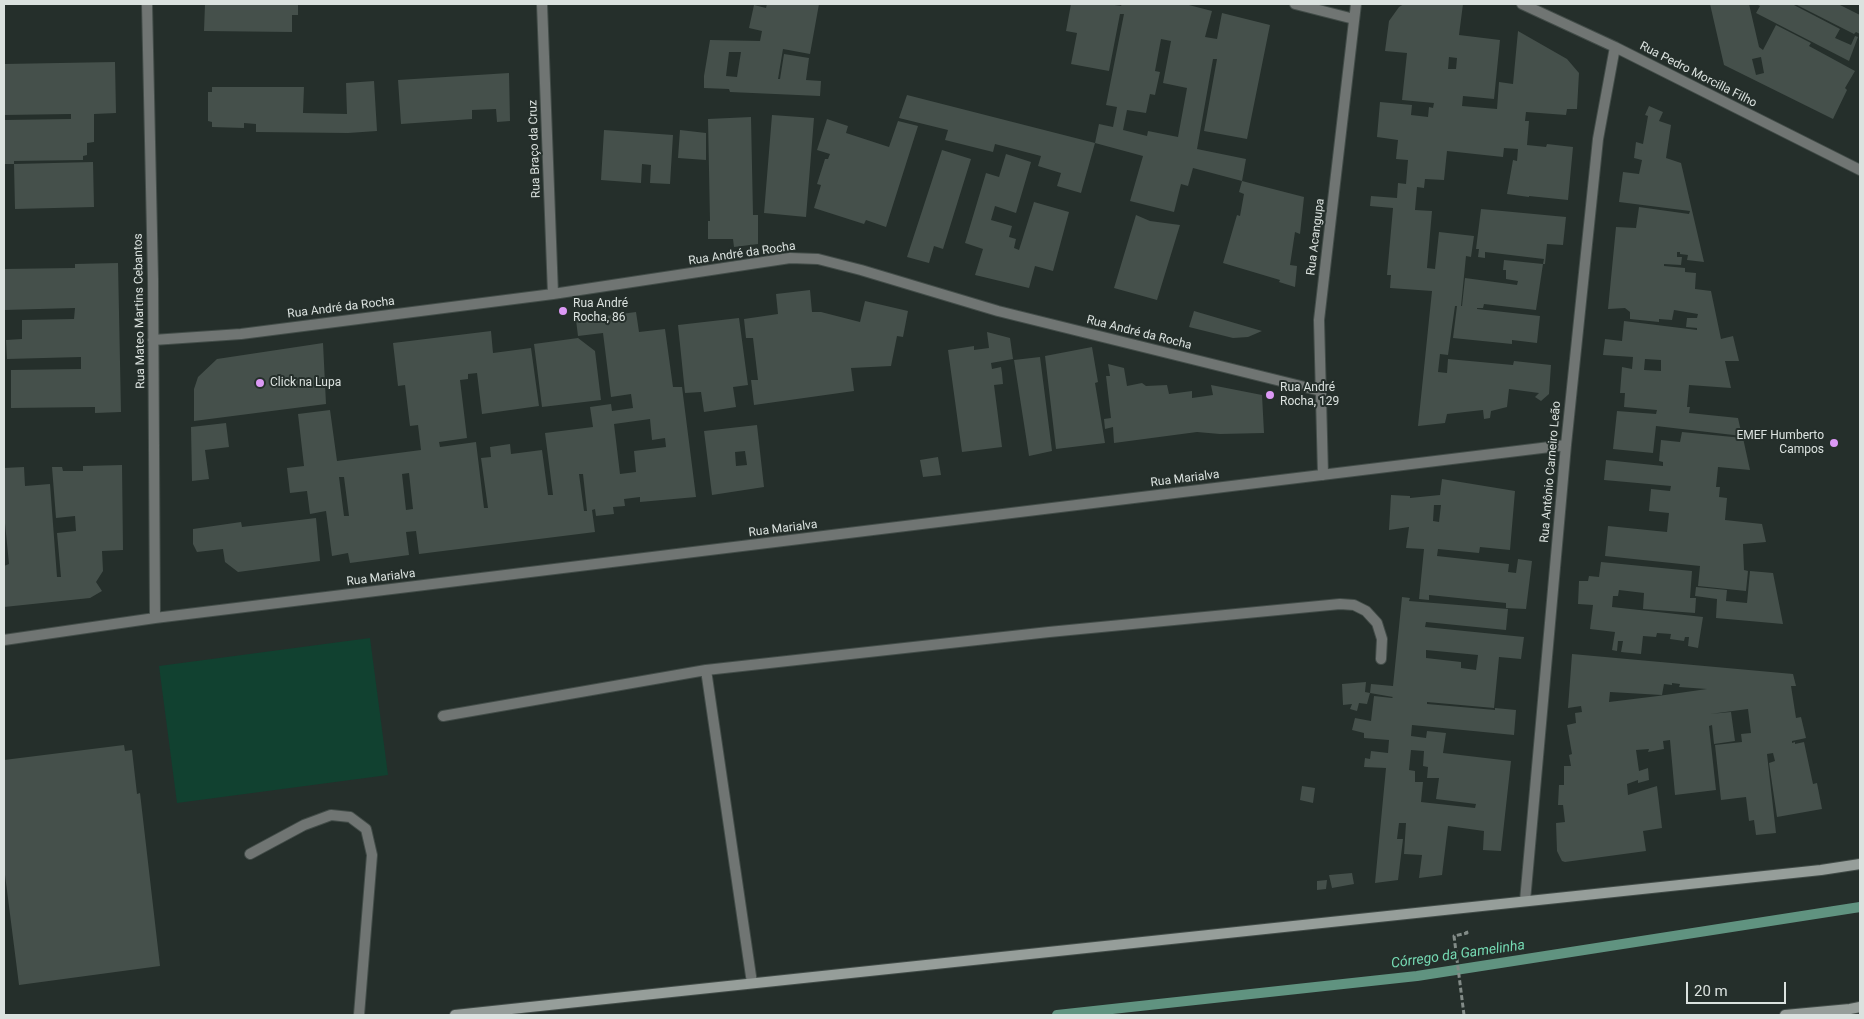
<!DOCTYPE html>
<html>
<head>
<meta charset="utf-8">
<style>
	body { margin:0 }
	#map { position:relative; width:1864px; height:1019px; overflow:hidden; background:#252f2b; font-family:Roboto,sans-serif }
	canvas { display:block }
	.frame { position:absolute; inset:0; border:5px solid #dbe2df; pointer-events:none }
	.scale { position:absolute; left:1686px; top:982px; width:100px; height:22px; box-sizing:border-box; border:2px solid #dbe2df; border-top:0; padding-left:6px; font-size:15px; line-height:18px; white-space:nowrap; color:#dbe2df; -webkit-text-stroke:4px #252f2b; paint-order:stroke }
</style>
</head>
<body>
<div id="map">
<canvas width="1864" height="1019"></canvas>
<div class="frame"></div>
<div class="scale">20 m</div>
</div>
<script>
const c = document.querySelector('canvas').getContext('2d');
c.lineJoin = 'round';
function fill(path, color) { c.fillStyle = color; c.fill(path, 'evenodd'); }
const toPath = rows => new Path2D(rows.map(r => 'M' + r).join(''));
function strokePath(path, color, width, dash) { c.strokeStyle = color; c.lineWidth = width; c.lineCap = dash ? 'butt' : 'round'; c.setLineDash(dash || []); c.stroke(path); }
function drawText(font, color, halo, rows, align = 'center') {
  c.font = font + ' Roboto,sans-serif'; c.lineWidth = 4; c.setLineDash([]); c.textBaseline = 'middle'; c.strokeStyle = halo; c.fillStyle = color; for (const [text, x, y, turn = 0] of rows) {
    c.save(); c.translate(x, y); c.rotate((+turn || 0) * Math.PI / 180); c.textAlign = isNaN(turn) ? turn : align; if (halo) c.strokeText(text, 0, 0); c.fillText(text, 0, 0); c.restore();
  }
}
fill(toPath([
	[370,638,388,775,177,803,159,666]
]), '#114130');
strokePath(toPath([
	[1057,1015,1417,976,1860,907]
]), '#609380', 10);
fill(toPath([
	[205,4,298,4,298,15,292,15,292,32,204,31],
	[767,4,819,4,810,54,783,49,778,79,780,79,784,54,809,58,806,80,821,81,820,96,730,92,729,89,704,88,704,76,710,40,760,41,762,31,749,28,754,5,766,8],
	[729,52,741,52,737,77,726,76],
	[1071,4,1108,4,1121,6,1122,4,1185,4,1212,11,1205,37,1217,39,1222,13,1270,25,1247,139,1204,131,1217,59,1213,59,1197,149,1246,159,1242,181,1193,168,1188,186,1181,184,1174,212,1130,201,1143,156,1095,143,1099,124,1113,127,1117,107,1106,105,1124,14,1120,14,1109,71,1071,64,1077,33,1066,31],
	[1161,39,1171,41,1163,83,1187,88,1178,137,1148,131,1147,136,1123,130,1127,110,1146,113,1150,94,1155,95,1160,72,1155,71],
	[1404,4,1463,4,1459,35,1500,40,1494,99,1463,96,1462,106,1497,109,1499,82,1513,84,1518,31,1567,59,1579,73,1577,109,1567,109,1566,115,1526,112,1525,121,1529,121,1527,145,1546,147,1547,144,1573,147,1568,200,1529,196,1529,197,1507,194,1513,160,1517,161,1518,149,1504,148,1503,157,1447,151,1444,180,1425,179,1424,188,1417,187,1415,210,1432,211,1427,268,1435,269,1439,232,1474,236,1471,257,1466,256,1461,306,1462,306,1465,278,1517,285,1518,281,1506,279,1506,270,1503,270,1504,260,1543,264,1536,310,1484,304,1483,308,1477,308,1477,309,1540,316,1537,343,1512,340,1512,344,1453,338,1457,306,1455,306,1448,355,1440,354,1438,372,1447,373,1448,359,1513,365,1514,361,1551,365,1549,394,1541,401,1535,397,1539,393,1509,389,1507,407,1491,411,1490,418,1484,419,1483,410,1447,414,1445,423,1418,426,1432,291,1390,288,1391,275,1387,275,1393,208,1370,206,1371,196,1397,198,1398,183,1406,184,1408,160,1396,159,1398,140,1377,137,1380,102,1412,105,1411,115,1428,117,1429,107,1433,108,1434,103,1402,100,1407,53,1385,51,1389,21,1399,7],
	[1449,57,1457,58,1456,69,1448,69],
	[1710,4,1749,4,1759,47,1763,50,1776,25,1811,43,1809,46,1855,71,1845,88,1847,90,1833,119,1724,65],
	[1761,57,1764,73,1756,75,1752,59],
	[1756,4,1792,4,1840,29,1835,38,1851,45,1855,36,1858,37,1849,61,1756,13,1760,6],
	[1795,4,1838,4,1860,15,1860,34,1856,32,1854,34],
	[115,62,116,113,94,114,94,142,87,143,87,155,83,156,83,160,14,161,14,164,4,164,4,120,71,119,71,114,4,115,4,64],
	[509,73,510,121,497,122,496,109,472,110,472,119,401,124,398,80],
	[374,81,377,131,348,133,256,132,256,124,244,123,244,128,212,127,212,122,208,121,208,92,212,92,212,87,304,87,303,113,347,114,346,83],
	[907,95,1095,143,1081,193,1057,186,1061,173,1038,166,1041,156,995,144,993,152,945,140,948,130,899,118],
	[1649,106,1663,112,1659,121,1671,125,1666,158,1681,163,1704,262,1687,260,1688,255,1680,254,1680,252,1677,252,1677,257,1682,257,1681,265,1664,264,1664,266,1685,268,1685,272,1696,273,1695,289,1711,291,1721,339,1733,336,1739,361,1725,361,1731,388,1689,385,1687,407,1690,407,1689,413,1738,418,1742,436,1656,426,1653,453,1613,449,1617,411,1656,414,1657,410,1624,407,1625,393,1620,393,1622,367,1632,369,1633,357,1603,355,1605,339,1622,341,1624,321,1697,330,1697,328,1686,327,1687,318,1697,318,1698,314,1674,310,1672,320,1659,319,1659,322,1630,319,1630,312,1625,308,1608,309,1616,227,1636,228,1639,207,1689,214,1690,211,1619,202,1623,172,1639,174,1642,160,1634,158,1636,142,1643,144,1648,116,1645,115],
	[1645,359,1661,360,1661,371,1644,370],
	[772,115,814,118,806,217,764,213],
	[751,117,753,215,758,215,758,244,734,247,733,239,708,239,708,221,710,221,708,119],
	[827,119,848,126,846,133,889,147,898,121,918,126,886,227,866,220,864,224,814,208,821,185,817,184,825,159,828,159,830,154,817,150],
	[604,130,673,135,670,184,650,183,651,165,642,164,641,183,601,180],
	[680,130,706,133,706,160,678,158],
	[942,150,971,159,943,249,934,246,929,263,907,257],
	[1006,154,1031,162,1016,213,995,206,991,220,1012,226,1009,237,1016,239,1014,248,1019,250,1034,202,1069,212,1053,271,1035,266,1029,288,975,275,983,249,965,243,986,173,999,177],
	[93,162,94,207,15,209,14,164],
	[1242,181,1304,197,1300,234,1295,232,1290,265,1297,266,1295,287,1279,282,1280,280,1223,263,1237,215,1240,216,1244,194,1239,192],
	[1481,209,1566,217,1563,245,1547,244,1545,264,1543,264,1544,259,1485,252,1485,258,1478,257,1479,249,1476,249],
	[1136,215,1150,221,1180,225,1157,300,1114,288],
	[118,263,121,412,95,413,95,407,11,408,11,370,81,369,81,357,7,359,6,340,22,339,22,320,74,319,75,308,4,310,4,269,75,268,75,264],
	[810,290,812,312,821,312,860,322,865,301,908,311,903,337,897,336,891,366,851,368,854,391,754,405,751,380,758,380,753,338,746,338,744,319,778,314,776,294],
	[1194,311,1262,331,1248,337,1233,338,1189,327],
	[636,312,639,332,665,329,673,387,682,387,696,497,640,502,640,497,624,499,625,506,613,507,614,514,596,516,595,509,592,510,595,532,419,554,416,531,406,532,409,555,350,563,348,553,332,556,326,511,310,514,307,491,290,493,287,468,304,466,298,414,330,410,337,461,421,450,418,425,410,426,405,385,398,386,393,343,491,331,493,353,531,348,539,406,482,414,477,373,468,374,468,379,460,380,467,438,439,442,440,447,476,442,484,508,488,508,481,458,491,457,490,447,510,444,511,454,542,450,548,495,553,495,545,433,593,427,590,407,611,404,612,411,633,408,631,394,611,397,603,333,578,336,576,320],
	[650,419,652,440,665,438,666,447,634,451,636,472,620,474,614,424],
	[409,473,413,509,406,510,402,474],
	[579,474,583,474,587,511,584,511],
	[339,477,344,477,349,516,344,516],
	[739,318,748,385,733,387,736,407,704,412,701,392,685,393,678,325],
	[987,332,1010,338,1013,359,991,363,992,369,1001,367,1002,373,1003,384,994,385,1002,447,962,452,948,350,974,346,974,350,989,348],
	[578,338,595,351,601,400,542,407,534,344],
	[323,343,326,404,194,421,194,389,198,377,217,359],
	[1092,347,1098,382,1095,383,1105,443,1056,449,1045,356],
	[1040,357,1052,451,1029,456,1014,360],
	[1108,364,1124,368,1127,386,1142,383,1146,386,1167,385,1169,394,1192,391,1192,398,1213,395,1211,385,1262,395,1264,433,1220,434,1197,432,1114,443,1113,427,1105,429,1104,419,1111,418,1106,376,1110,376],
	[226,423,229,447,205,450,209,479,192,481,191,427],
	[757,425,764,487,712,495,704,431],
	[745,451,747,465,736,466,735,452],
	[1682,432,1743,438,1750,470,1718,467,1716,487,1720,487,1719,497,1727,498,1725,520,1762,524,1766,542,1743,544,1744,570,1748,571,1746,591,1698,586,1700,566,1605,556,1608,526,1667,532,1669,513,1649,511,1651,489,1670,491,1671,486,1604,480,1606,460,1663,466,1663,462,1659,461,1661,440,1680,442],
	[938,457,941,475,923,477,920,460],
	[122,465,123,550,102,551,103,571,96,582,102,591,90,598,4,607,4,566,9,564,4,513,4,468,24,467,25,486,50,484,57,577,61,577,57,533,76,531,75,516,56,518,52,467,62,467,63,471,83,471,83,466],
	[1442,479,1515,491,1510,550,1480,547,1479,553,1438,549,1437,556,1509,564,1508,572,1516,573,1518,559,1532,561,1526,609,1506,608,1506,603,1429,595,1429,600,1419,599,1424,549,1406,548,1409,527,1389,530,1391,495,1410,496,1410,498,1440,495],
	[1434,505,1441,505,1439,522,1433,521],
	[316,518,320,561,238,572,225,562,223,549,197,552,193,544,193,529,241,522,242,527],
	[1601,562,1692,571,1690,598,1696,598,1695,613,1643,609,1644,593,1619,590,1618,596,1613,596,1612,607,1703,617,1698,648,1688,646,1689,637,1685,637,1684,641,1670,639,1671,634,1657,633,1656,637,1643,636,1641,654,1621,652,1623,641,1618,641,1617,651,1612,650,1615,632,1590,629,1593,605,1578,604,1579,581,1588,581,1589,576,1599,577],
	[1750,571,1773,573,1783,624,1716,618,1717,599,1695,596,1696,587,1727,590,1726,601,1747,603],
	[1402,597,1410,598,1409,601,1508,609,1506,630,1426,622,1425,627,1524,637,1521,659,1499,657,1494,708,1427,702,1427,704,1495,710,1495,708,1516,710,1514,735,1412,725,1411,736,1426,738,1427,731,1446,733,1443,753,1511,761,1501,851,1483,850,1484,831,1448,826,1442,875,1419,878,1422,855,1404,854,1406,823,1399,823,1397,839,1403,839,1398,880,1375,883,1386,768,1364,767,1365,758,1370,759,1371,751,1388,753,1389,740,1364,738,1364,733,1352,730,1355,718,1371,721,1374,696,1392,698,1393,697,1370,693,1371,684,1393,686],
	[1426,650,1478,655,1476,670,1461,668,1461,662,1426,658],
	[1411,750,1424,751,1423,766,1428,767,1427,778,1439,778,1436,799,1476,804,1475,808,1421,802,1423,782,1415,782,1415,771,1409,770],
	[1572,654,1793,674,1796,686,1791,686,1796,718,1801,717,1806,738,1792,741,1792,743,1795,742,1795,744,1804,742,1813,784,1817,783,1822,809,1777,817,1769,763,1775,761,1773,753,1767,754,1776,833,1756,835,1754,820,1749,821,1746,797,1721,800,1715,745,1742,742,1741,734,1751,733,1748,709,1710,714,1731,712,1735,741,1714,744,1712,725,1709,726,1716,790,1675,795,1670,740,1663,741,1664,749,1648,752,1649,749,1636,750,1639,771,1648,768,1649,780,1638,783,1638,780,1627,784,1628,795,1657,786,1662,828,1643,831,1646,851,1565,862,1562,861,1557,851,1556,823,1565,822,1563,805,1558,805,1559,785,1564,785,1564,766,1571,766,1569,755,1572,754,1567,725,1576,723,1575,713,1582,712,1581,706,1568,708],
	[1672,683,1680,684,1679,687,1707,689,1658,696,1609,702,1610,692,1662,695,1664,684,1672,685],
	[1366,682,1365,692,1370,693,1367,704,1359,703,1357,711,1350,709,1352,704,1343,705,1342,684],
	[124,745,125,751,132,750,137,794,140,793,160,966,19,985,4,867,4,760],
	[1302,786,1315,788,1313,803,1300,800],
	[1352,873,1354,884,1332,888,1329,875],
	[1327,880,1326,889,1317,890,1317,881]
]), '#45504b');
const lane = toPath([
	[706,670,752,983],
	[443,716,706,670,1049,632,1340,604,1354,605,1366,611,1377,623,1382,639,1381,659],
	[250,854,304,825,331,815,350,817,366,829,372,855,359,1015]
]);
const street = toPath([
	[147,4,153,279,155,618],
	[542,4,553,294],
	[1295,4,1354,19],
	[1522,4,1615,47,1860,170],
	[153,340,241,334,553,294,790,258,818,259,861,270,998,311,1321,391],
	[1323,475,1319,320,1356,4],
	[4,640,155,618,1566,445],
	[1525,901,1566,445,1598,139,1615,47]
]);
const secondary = toPath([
	[455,1015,1821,870,1860,864],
	[1785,1015,1850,1009,1860,1007]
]);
strokePath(lane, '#424c48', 12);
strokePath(street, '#424c48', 12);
strokePath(secondary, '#424c48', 12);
strokePath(toPath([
	[1464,1015,1454,936,1467,933,1466,930]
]), '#828b87', 3, [5, 2.5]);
strokePath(lane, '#707573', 10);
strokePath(street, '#707573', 10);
strokePath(secondary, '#969e9a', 10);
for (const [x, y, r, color] of [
	[563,311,5,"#dc99f5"],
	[260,383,5,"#dc99f5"],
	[1270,395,5,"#dc99f5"],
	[1834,443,5,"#dc99f5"]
]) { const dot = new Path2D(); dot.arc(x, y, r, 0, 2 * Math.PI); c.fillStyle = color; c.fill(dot); strokePath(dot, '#252f2b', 2); }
drawText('12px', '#dbe2df', '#252f2b', [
	["Rua Pedro Morcilla Filho",1698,75,27],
	["Rua Braço da Cruz",535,149,-92],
	["Rua Acangupa",1316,237,-83],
	["Rua André da Rocha",742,254,-8],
	["Rua André da Rocha",341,308,-7],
	["Rua Mateo Martins Cebantos",140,311,-91],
	["Rua André da Rocha",1139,333,14],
	["Rua Antônio Carneiro Leão",1551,472,-85],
	["Rua Marialva",1185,479,-7],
	["Rua Marialva",783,529,-7],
	["Rua Marialva",381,578,-7]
]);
drawText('12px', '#dbe2df', '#252f2b', [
	["Rua André",573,304],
	["Rocha, 86",573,318],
	["Click na Lupa",270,383],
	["Rua André",1280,388],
	["Rocha, 129",1280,402],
	["EMEF Humberto",1824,436,"right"],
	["Campos",1824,450,"right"]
], 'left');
drawText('italic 14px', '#75dab3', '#252f2b', [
	["Córrego da Gamelinha",1458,955,-8]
]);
</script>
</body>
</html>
